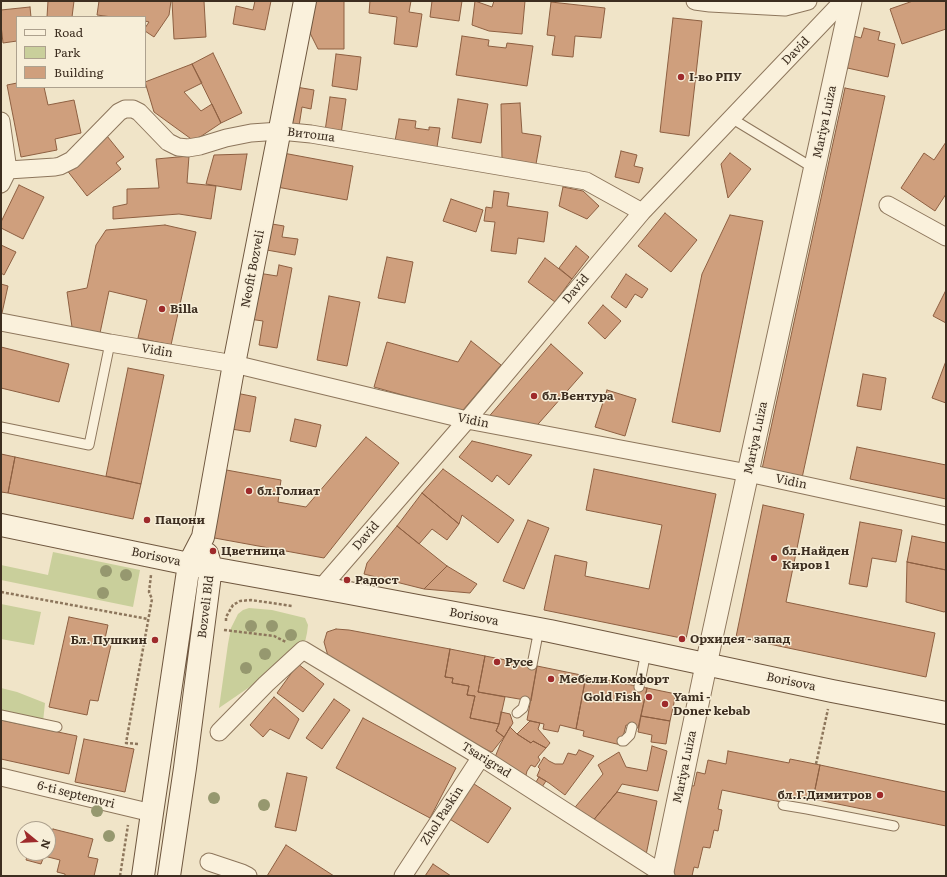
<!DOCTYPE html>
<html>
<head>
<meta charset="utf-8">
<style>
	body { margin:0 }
	#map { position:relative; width:947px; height:877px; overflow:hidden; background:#f0e4c8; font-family:Literata,serif }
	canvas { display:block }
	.frame { position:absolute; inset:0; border:2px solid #3d2e20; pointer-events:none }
	.legend { position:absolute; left:16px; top:16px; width:130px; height:72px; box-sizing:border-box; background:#f7eed8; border:1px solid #ada18e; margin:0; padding:5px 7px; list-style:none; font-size:12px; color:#3d2e20 }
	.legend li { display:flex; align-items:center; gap:8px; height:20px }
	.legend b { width:20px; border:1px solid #ada18e }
	.north { position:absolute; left:16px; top:821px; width:40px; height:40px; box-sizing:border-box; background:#f7eed8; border:1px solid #ada18e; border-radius:50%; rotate:108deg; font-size:11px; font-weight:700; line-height:16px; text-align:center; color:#3d2e20 }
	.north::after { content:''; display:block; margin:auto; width:14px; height:18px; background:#9e2a2b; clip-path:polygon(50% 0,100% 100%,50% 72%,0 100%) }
</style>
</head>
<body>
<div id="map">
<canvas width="947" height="877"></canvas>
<div class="frame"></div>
<ul class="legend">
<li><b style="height:5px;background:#faf1dc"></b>Road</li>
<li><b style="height:11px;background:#c9cf9b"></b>Park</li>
<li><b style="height:11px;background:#cf9f7d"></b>Building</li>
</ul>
<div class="north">N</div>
</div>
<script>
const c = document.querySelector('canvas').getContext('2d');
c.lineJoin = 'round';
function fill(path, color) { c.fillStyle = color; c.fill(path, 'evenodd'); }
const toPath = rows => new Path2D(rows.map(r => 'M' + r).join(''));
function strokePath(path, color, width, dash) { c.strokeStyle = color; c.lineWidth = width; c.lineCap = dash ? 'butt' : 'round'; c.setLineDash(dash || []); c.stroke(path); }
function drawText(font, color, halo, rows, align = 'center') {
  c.font = font + ' Literata,serif'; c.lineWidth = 3; c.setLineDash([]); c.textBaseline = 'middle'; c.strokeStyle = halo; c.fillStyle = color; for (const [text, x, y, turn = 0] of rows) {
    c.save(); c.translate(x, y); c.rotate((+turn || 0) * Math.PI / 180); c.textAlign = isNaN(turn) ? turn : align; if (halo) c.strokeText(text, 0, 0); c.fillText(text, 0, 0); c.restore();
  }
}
fill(toPath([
	[53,552,140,570,133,607,1,580,1,565,48,575],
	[1,604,41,612,34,645,1,639],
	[249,608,272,610,305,618,308,625,307,633,305,642,254,684,219,708,228,644,231,628,238,614,243,610],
	[1,688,17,692,45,703,43,722,1,713]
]), '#c9cf9b');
const building = toPath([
	[48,1,74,1,72,17,47,17,48,1],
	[99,1,171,1,169,15,154,37,145,31,145,28,149,22,145,21,145,17,112,17,97,15,99,1],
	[172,1,204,1,206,37,174,39,172,1],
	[255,1,271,1,265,30,233,24,236,6,253,10,255,1],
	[306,1,344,1,344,49,318,49,307,27,306,1],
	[370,1,411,1,409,12,422,14,417,47,394,44,397,17,369,13,370,1],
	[432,1,462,1,459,21,430,17,432,1],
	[475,1,492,7,494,1,525,1,522,34,489,31,472,25,475,1],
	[913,1,946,1,946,29,902,44,890,9,913,1],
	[551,2,605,8,601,38,575,36,573,57,552,55,555,36,547,35,551,2],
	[30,7,31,17,17,17,17,41,3,43,1,25,1,10,30,7],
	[673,18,702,21,689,136,660,132,673,18],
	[864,28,880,32,878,40,895,44,888,77,843,67,850,35,861,38,864,28],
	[462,36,489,40,488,46,506,48,507,43,533,46,527,86,456,75,462,36],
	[213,53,242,113,221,123,192,64,213,53],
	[336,54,361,57,357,90,332,86,336,54],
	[192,64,202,83,184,92,201,111,212,104,221,123,194,141,154,112,145,82,192,64],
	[17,83,17,87,44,87,48,105,74,100,81,133,55,139,57,150,21,157,7,85,17,83],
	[290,86,314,90,311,109,302,107,299,126,284,123,290,86],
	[845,88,885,96,802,478,762,469,845,88],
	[330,97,346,99,341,134,325,131,330,97],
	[458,99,488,104,481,143,452,138,458,99],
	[520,103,522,133,541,136,536,164,502,160,501,104,520,103],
	[399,119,416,121,415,128,429,130,429,127,440,128,437,147,395,141,399,119],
	[107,136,124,157,116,163,121,169,87,196,66,169,107,136],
	[946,142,946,194,935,211,901,188,924,153,934,160,946,142],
	[621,151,637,155,634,166,643,168,639,183,615,177,621,151],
	[283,153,353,166,347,200,277,187,283,153],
	[730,153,751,169,728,198,721,164,730,153],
	[247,154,241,190,206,184,214,155,247,154],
	[189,156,187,183,216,186,211,219,179,214,113,219,113,207,127,204,127,189,159,188,156,159,189,156],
	[19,185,44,197,23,239,1,228,1,222,19,185],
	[563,187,583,191,599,206,587,219,559,206,563,187],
	[494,191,509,193,507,206,548,212,544,242,518,238,516,254,491,251,495,222,484,221,486,207,492,208,494,191],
	[451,199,483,210,476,232,443,221,451,199],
	[665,213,697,240,671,272,638,246,665,213],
	[730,215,763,221,720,432,672,422,702,274,730,215],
	[266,223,284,226,282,237,298,239,295,255,261,249,266,223],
	[165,225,196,232,171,345,138,338,147,300,109,291,100,333,72,327,67,292,87,288,96,245,106,230,165,225],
	[1,245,16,252,4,275,1,273,1,245],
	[576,246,589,257,572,279,559,268,576,246],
	[387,257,413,262,405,303,378,298,387,257],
	[545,258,572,279,555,302,528,282,545,258],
	[279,265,292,268,277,348,259,345,263,321,249,319,258,273,277,276,279,265],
	[626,274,648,289,642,298,635,294,626,308,611,297,626,274],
	[1,284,8,286,2,313,1,313,1,284],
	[946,290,946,323,933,316,946,290],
	[329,296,360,302,347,366,317,360,329,296],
	[603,305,621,321,605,339,588,323,603,305],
	[471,341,501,365,458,416,449,408,374,387,387,342,458,362,471,341],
	[551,344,583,373,532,431,486,420,551,344],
	[1,347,69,364,59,402,1,388,1,347],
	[946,361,946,403,932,398,946,361],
	[128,368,164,375,141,484,106,476,128,368],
	[863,374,886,378,881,410,857,406,863,374],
	[607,390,636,399,625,436,595,427,607,390],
	[231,392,256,397,250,432,225,428,231,392],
	[295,419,321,425,316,447,290,441,295,419],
	[366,437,399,463,324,558,209,537,221,469,281,480,278,502,306,507,366,437],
	[472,441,532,455,509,485,497,475,492,482,459,457,472,441],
	[857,447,946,465,946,499,850,479,857,447],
	[1,454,15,457,8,493,1,492,1,454],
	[15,457,141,484,133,519,8,493,15,457],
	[443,469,514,520,498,543,462,515,459,524,422,493,443,469],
	[594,469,716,494,686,639,544,610,555,555,587,562,585,576,649,589,662,525,586,510,594,469],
	[422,493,459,524,447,540,432,529,419,544,397,526,422,493],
	[763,505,804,514,786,602,935,633,926,677,736,637,763,505],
	[528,520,549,528,524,589,503,581,528,520],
	[860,522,902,530,896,562,872,558,867,587,849,584,860,522],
	[397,526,447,566,424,589,364,574,367,563,397,526],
	[912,536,946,543,946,570,907,562,912,536],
	[907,562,946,570,946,611,944,612,906,602,907,562],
	[447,566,477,584,470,593,424,589,447,566],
	[69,617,108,625,104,643,111,645,98,701,90,700,87,715,49,707,69,617],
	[336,629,349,630,450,649,445,677,453,678,452,683,469,686,467,695,475,696,470,718,499,724,496,731,504,737,492,752,451,735,378,685,350,674,328,656,324,642,327,632,336,629],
	[450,649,485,656,478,692,505,697,499,724,470,718,475,696,467,695,469,686,452,683,453,678,445,677,450,649],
	[485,656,537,666,531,701,478,692,485,656],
	[298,664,324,684,303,712,277,693,298,664],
	[537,666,586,676,576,729,560,725,558,732,543,729,544,724,527,720,537,666],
	[586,676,647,688,638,728,626,725,621,745,583,736,584,731,576,729,586,676],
	[647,688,676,694,670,721,641,716,647,688],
	[274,697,299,719,289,739,270,729,263,737,250,725,274,697],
	[334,699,350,710,322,749,306,738,334,699],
	[501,712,510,714,513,723,504,737,496,731,499,724,501,712],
	[641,716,670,721,666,744,651,742,652,735,638,732,641,716],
	[363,718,456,768,430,818,336,768,363,718],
	[1,720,77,736,69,774,1,759,1,720],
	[530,721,540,723,538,729,550,743,546,748,533,741,531,743,517,734,530,721],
	[510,727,517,734,531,743,533,741,546,748,538,757,540,760,535,767,531,765,527,771,525,779,493,762,500,745,510,727],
	[84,739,134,749,125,792,75,782,84,739],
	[652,746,667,751,658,791,622,784,617,792,591,823,571,812,603,774,598,765,619,752,626,767,647,771,652,746],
	[579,750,594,756,565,795,549,783,537,776,540,769,538,767,544,757,549,761,555,764,563,764,568,753,576,755,579,750],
	[728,751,789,763,790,759,820,765,813,799,782,795,781,802,722,790,718,809,722,810,718,831,714,830,710,848,703,847,698,868,694,867,692,876,669,876,688,785,694,786,697,772,705,774,708,760,726,764,728,751],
	[820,765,946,792,946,826,813,799,820,765],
	[287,773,307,777,296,831,275,827,287,773],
	[539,777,546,781,542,787,536,782,539,777],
	[471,782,511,808,488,843,448,818,471,782],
	[617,792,657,801,645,860,591,823,617,792],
	[53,829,93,839,88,857,98,859,94,876,65,876,65,874,57,872,60,860,44,856,41,864,26,860,28,853,48,853,48,834,51,835,53,829],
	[286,845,334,876,267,876,286,845],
	[433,864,451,876,425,876,433,864]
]);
fill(building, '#cf9f7d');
strokePath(building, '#8d5f41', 1);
const service = toPath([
	[731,118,815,169],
	[1,427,89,445,110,343],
	[532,665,539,629],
	[639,687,646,652],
	[517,713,523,708,525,701],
	[1,715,57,727],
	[622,741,624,741,630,735,632,727],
	[783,805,807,809,894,826]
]);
const minor = toPath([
	[695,1,710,3,785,7,808,1],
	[1,121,8,170,1,184],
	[8,170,55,167,60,166,72,160,119,112,125,109,133,109,139,112,168,142,178,147,188,148,200,146,226,138,251,133,280,131,311,134,586,181,642,212],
	[888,205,946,237],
	[1,322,110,343,234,364,467,420,748,473,946,516],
	[321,588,467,420,642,212,843,1],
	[219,732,266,684,303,650,481,757,666,876],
	[1,777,152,813],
	[209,862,242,873,248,876],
	[403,876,481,757]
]);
const tertiary = toPath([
	[662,876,709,651,851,1]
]);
const secondary = toPath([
	[1,525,189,564,344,592,550,631,832,691,946,713],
	[143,876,152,813,189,564,203,537,234,364,305,1],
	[169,876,185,768,211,567,207,554]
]);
strokePath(service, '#8d765c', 11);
strokePath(minor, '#8d765c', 19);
strokePath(tertiary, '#8d765c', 23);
strokePath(secondary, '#6f573f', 24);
strokePath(toPath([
	[1,592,148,619],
	[226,621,226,617,233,605,240,601,251,600,292,606],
	[224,630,274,636,286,642],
	[138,744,126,743,152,599,149,592,151,575],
	[816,764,828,709],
	[120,876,128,825]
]), '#8d765c', 2.5, [3, 2]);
strokePath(service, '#faf1dc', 9);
strokePath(minor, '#faf1dc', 17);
strokePath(tertiary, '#faf1dc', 21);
strokePath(secondary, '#faf1dc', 22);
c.fillStyle = '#96986f';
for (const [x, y] of [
	[106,571],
	[126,575],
	[103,593],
	[251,626],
	[272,626],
	[291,635],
	[265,654],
	[246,668],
	[214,798],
	[264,805],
	[97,811],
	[109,836]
]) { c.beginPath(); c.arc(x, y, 6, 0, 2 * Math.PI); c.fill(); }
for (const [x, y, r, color] of [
	[681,77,4,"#9e2a2b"],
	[162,309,4,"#9e2a2b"],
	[534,396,4,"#9e2a2b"],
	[249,491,4,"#9e2a2b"],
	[147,520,4,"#9e2a2b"],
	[213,551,4,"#9e2a2b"],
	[774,558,4,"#9e2a2b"],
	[347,580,4,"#9e2a2b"],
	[682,639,4,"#9e2a2b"],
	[155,640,4,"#9e2a2b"],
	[497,662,4,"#9e2a2b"],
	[551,679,4,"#9e2a2b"],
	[649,697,4,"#9e2a2b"],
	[665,704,4,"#9e2a2b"],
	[880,795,4,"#9e2a2b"]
]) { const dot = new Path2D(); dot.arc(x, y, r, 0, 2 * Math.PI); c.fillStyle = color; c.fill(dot); strokePath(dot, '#f7eed8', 1.5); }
drawText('12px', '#3d2e20', '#f7eed8', [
	["David",796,51,-46],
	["Mariya Luiza",825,122,-78],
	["Витоша",311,135,7],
	["Neofit Bozveli",253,269,-79],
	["David",576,289,-50],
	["Vidin",157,351,10],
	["Vidin",473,421,12],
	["Mariya Luiza",756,438,-78],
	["Vidin",791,482,12],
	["David",366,536,-49],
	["Borisova",156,557,12],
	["Bozveli Bld",206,607,-83],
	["Borisova",474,617,11],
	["Borisova",791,682,12],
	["Tsarigrad",486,760,32],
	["Mariya Luiza",685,767,-78],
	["6-ti septemvri",76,795,14],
	["Zhol Paskin",442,816,-57]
]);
drawText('bold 12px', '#3d2e20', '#f7eed8', [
	["I-во РПУ",689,77],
	["Billa",170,309],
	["бл.Вентура",542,396],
	["бл.Голиат",257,491],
	["Пацони",155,520],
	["Цветница",221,551],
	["бл.Найден",782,551],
	["Киров 1",782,565],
	["Радост",355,580],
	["Орхидея - запад",690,639],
	["Бл. Пушкин",147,640,"right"],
	["Русе",505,662],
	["Мебели Комфорт",559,679],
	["Gold Fish",641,697,"right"],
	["Yami -",673,697],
	["Doner kebab",673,711],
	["бл.Г.Димитров",872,795,"right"]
], 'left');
</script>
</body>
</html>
